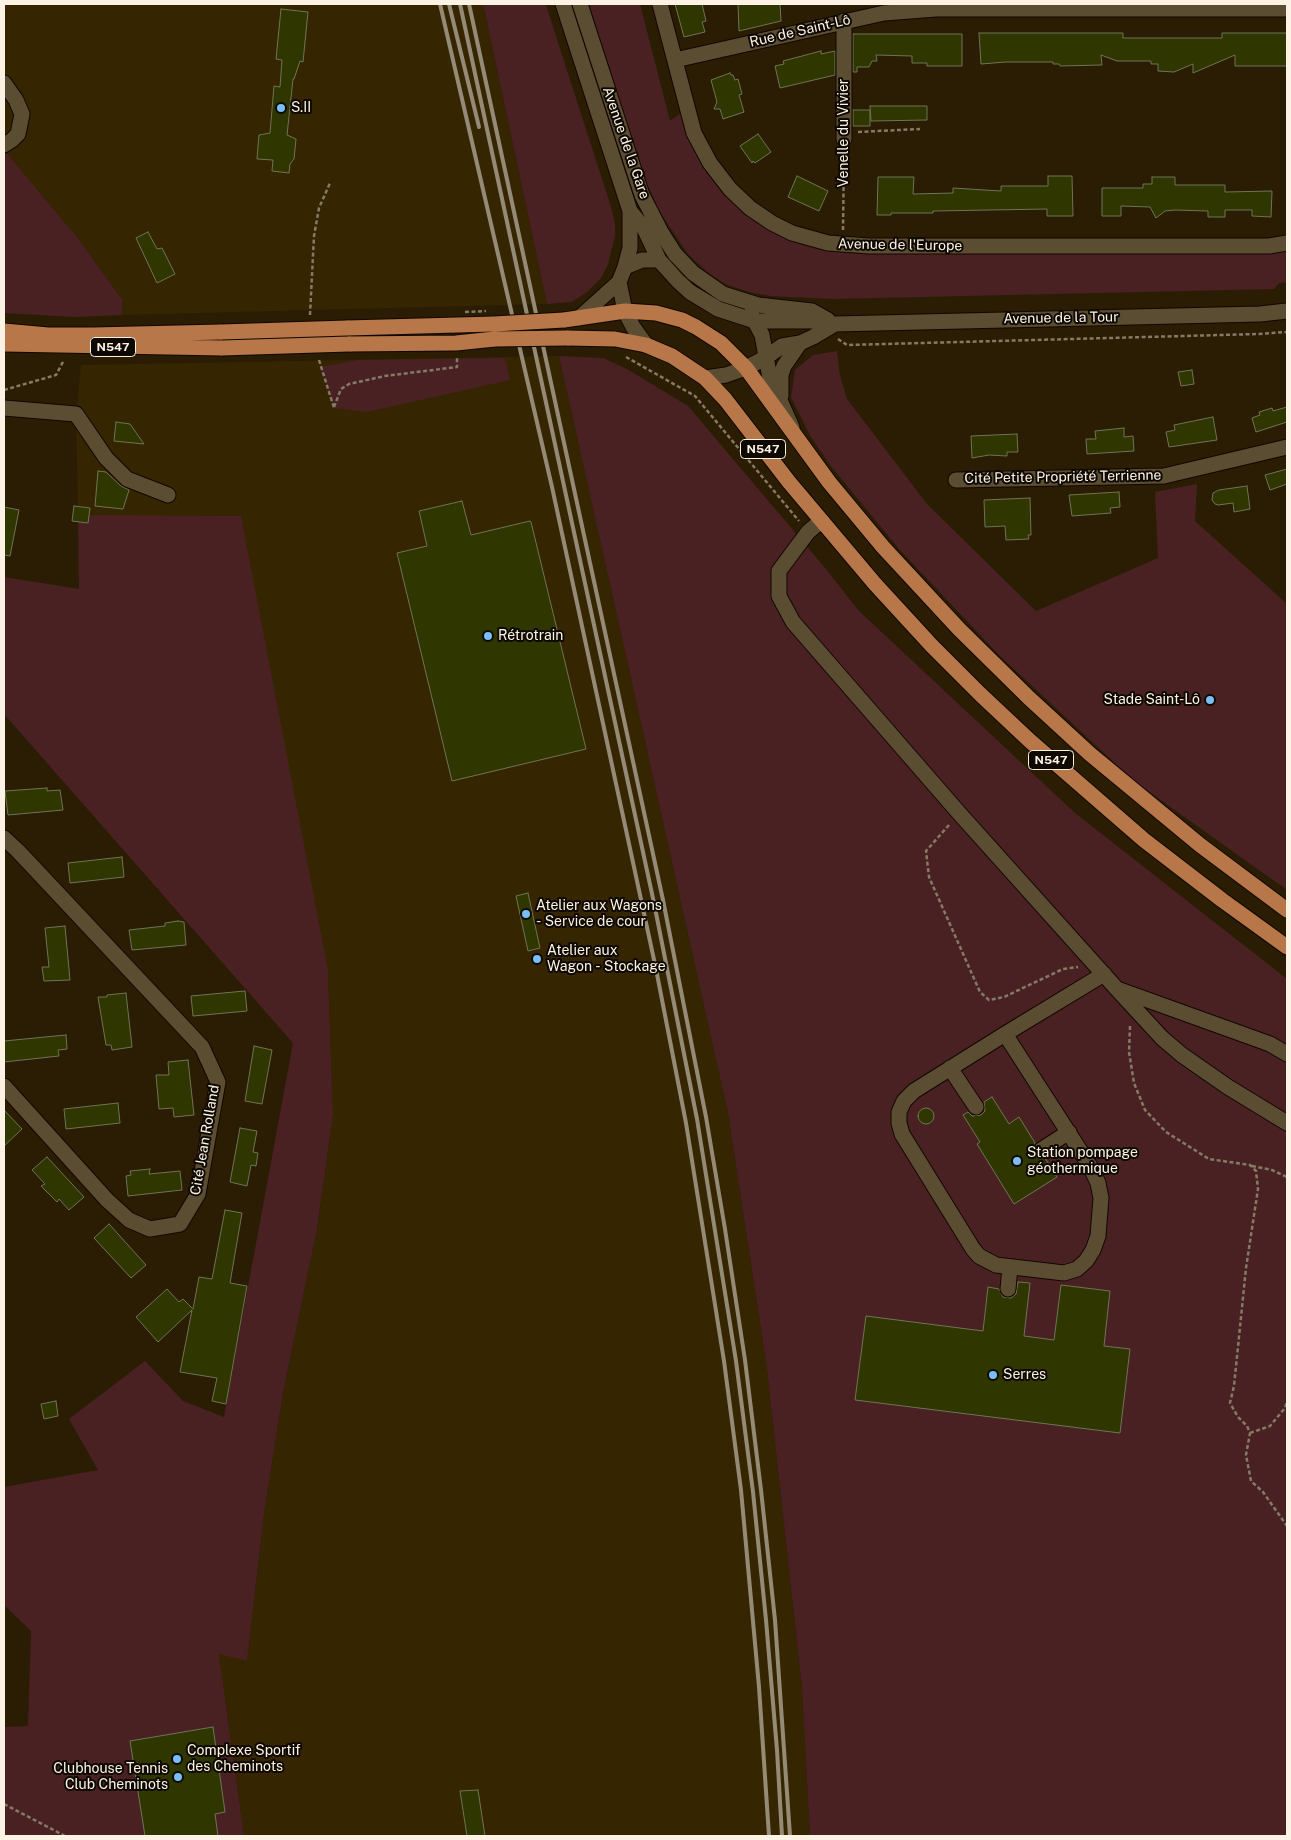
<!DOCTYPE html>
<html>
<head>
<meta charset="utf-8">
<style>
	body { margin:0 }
	#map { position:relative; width:1291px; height:1840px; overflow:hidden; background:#2a1d03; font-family:"Public Sans",sans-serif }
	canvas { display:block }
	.frame { position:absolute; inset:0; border:5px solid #fcf3e4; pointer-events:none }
</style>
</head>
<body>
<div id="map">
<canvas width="1291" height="1840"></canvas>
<div class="frame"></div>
</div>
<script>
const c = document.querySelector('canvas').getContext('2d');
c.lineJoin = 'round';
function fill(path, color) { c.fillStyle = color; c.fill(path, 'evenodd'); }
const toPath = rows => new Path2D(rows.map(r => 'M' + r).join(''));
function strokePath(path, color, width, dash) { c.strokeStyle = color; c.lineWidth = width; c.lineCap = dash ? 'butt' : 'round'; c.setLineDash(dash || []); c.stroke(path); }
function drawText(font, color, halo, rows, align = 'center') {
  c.font = font + ' "Public Sans",sans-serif'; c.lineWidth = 4; c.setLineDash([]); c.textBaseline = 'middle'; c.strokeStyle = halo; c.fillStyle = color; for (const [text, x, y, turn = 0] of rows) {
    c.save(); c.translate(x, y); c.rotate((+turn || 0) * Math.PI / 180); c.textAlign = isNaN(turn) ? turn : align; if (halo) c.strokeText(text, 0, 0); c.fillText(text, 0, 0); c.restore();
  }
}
fill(toPath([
	[4,4,483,4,547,304,122,315,122,299,77,237,4,150],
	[559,356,728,1113,767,1369,802,1688,810,1836,244,1836,219,1653,247,1661,264,1514,283,1393,317,1229,333,1115,328,970,78,515,76,414,81,365]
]), '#352501');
fill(toPath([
	[483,4,546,5,612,210,615,223,615,236,608,264,601,278,587,292,572,302,547,304],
	[589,4,640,4,670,121,681,113,687,134,695,151,710,176,719,187,745,213,759,224,786,238,830,251,869,253,1287,250,1287,282,1279,283,1274,289,832,299,771,296,749,292,725,284,706,271,687,253,660,212,647,184],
	[4,150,77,237,122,299,122,315,75,317,4,313],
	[837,351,840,376,847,399,927,504,1036,611,1158,558,1155,492,1197,484,1195,521,1287,604,1287,890,1134,781,999,655,899,549,830,465,809,434,791,397,795,370,813,355],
	[559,356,603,358,627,369,688,406,826,569,858,610,1075,813,1287,979,1287,1836,810,1836,802,1688,767,1369,728,1113],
	[505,358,510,380,367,412,334,408,320,367,358,360],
	[78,515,241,516,328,970,333,1115,317,1229,283,1393,264,1514,247,1661,219,1654,244,1836,4,1836,4,1727,28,1726,31,1631,4,1605,4,1487,98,1470,69,1419,145,1361,183,1401,224,1417,293,1043,4,714,4,577,79,589]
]), '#4a2122');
const building = toPath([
	[675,4,702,4,706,21,702,22,705,32,684,37,675,4],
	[738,4,780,4,781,21,739,31,738,4],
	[281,9,308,12,303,62,300,61,294,79,293,79,287,135,296,139,294,159,290,164,289,173,272,171,273,160,257,159,259,135,270,133,274,86,280,87,282,60,276,59,281,9],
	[979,33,1123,33,1123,38,1222,38,1222,33,1287,33,1287,66,1235,66,1235,55,1193,73,1193,64,1174,72,1158,71,1158,64,1151,64,1151,61,1117,61,1101,55,1102,65,1060,66,1059,64,1053,64,1053,62,1006,62,981,64,979,33],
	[853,34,962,34,962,66,927,66,927,63,912,63,912,56,876,55,877,61,872,61,869,67,857,67,857,72,853,72,853,34],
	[821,51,821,54,835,51,835,75,780,88,775,66,784,64,783,61,821,51],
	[730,73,731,75,733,75,735,80,738,79,742,94,739,95,744,112,723,119,720,109,714,109,717,102,711,80,730,73],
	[870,106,927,106,927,120,871,121,870,106],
	[853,110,870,110,870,126,853,126,853,110],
	[758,134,771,152,755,163,753,161,752,163,740,146,758,134],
	[797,176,828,191,819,211,788,197,797,176],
	[1048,176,1072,176,1073,216,1047,216,1047,209,933,211,933,213,891,213,891,215,877,215,878,177,914,177,913,194,953,193,953,188,1001,191,1001,186,1048,186,1048,176],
	[1152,177,1175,177,1175,185,1225,185,1225,192,1272,191,1271,217,1252,216,1252,210,1225,210,1225,217,1208,217,1208,211,1175,210,1165,211,1156,218,1150,207,1121,206,1121,216,1102,216,1102,188,1143,188,1143,184,1152,184,1152,177],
	[148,232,157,249,162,248,175,274,157,283,136,238,148,232],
	[1192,370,1194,384,1181,386,1178,372,1192,370],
	[1287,407,1287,422,1256,432,1252,418,1260,415,1259,412,1272,408,1273,411,1287,407],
	[1213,417,1217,440,1169,447,1166,432,1175,430,1174,425,1213,417],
	[116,422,130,424,144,444,114,441,116,422],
	[1124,428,1124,437,1133,436,1134,451,1087,454,1086,439,1096,439,1095,431,1124,428],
	[1017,434,1018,452,1007,452,1007,456,989,455,972,458,971,436,1017,434],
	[1287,469,1287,484,1270,490,1265,475,1287,469],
	[98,471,106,472,121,486,129,490,123,509,95,506,98,471],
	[1247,486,1250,509,1234,512,1233,503,1218,505,1215,504,1212,500,1213,493,1219,490,1247,486],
	[1119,492,1120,507,1110,508,1111,513,1072,516,1069,495,1119,492],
	[1030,498,1031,535,1028,535,1029,539,1006,540,1005,526,985,527,984,500,1030,498],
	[462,501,471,535,530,521,531,522,586,749,452,781,397,553,427,546,419,511,462,501],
	[74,506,90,508,88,523,72,521,74,506],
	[4,507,19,510,10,556,4,555,4,507],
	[47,788,47,791,60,790,63,810,8,815,5,791,47,788],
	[122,857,124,877,70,883,68,863,122,857],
	[528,893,540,948,528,951,516,896,528,893],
	[178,921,184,922,186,945,132,950,129,930,165,926,165,923,178,921],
	[65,926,70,980,44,981,42,967,49,967,45,928,65,926],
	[245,991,247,1011,193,1016,191,996,245,991],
	[126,993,132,1047,112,1050,111,1045,106,1045,98,997,107,997,107,995,126,993],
	[66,1035,67,1049,58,1050,59,1056,4,1062,4,1041,66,1035],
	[254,1046,272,1050,262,1104,245,1101,254,1046],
	[188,1060,194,1115,174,1117,173,1108,159,1109,156,1075,169,1075,168,1062,188,1060],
	[992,1097,1009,1124,1019,1117,1035,1143,1032,1150,1033,1155,1037,1158,1045,1158,1057,1177,1014,1204,977,1144,980,1142,963,1115,968,1112,972,1116,981,1115,985,1111,984,1102,992,1097],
	[118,1103,120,1123,66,1129,64,1109,118,1103],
	'918 1116a8 8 0 1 1 16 0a8 8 0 1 1-16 0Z',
	[4,1110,22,1129,4,1146,4,1110],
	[240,1128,257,1131,253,1152,258,1153,256,1166,251,1165,247,1186,230,1182,240,1128],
	[47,1157,84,1197,69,1210,59,1199,57,1202,41,1186,45,1184,32,1170,47,1157],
	[150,1169,149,1174,180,1171,182,1190,128,1196,126,1176,131,1175,130,1171,150,1169],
	[225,1210,242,1213,230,1283,247,1286,226,1404,212,1401,217,1378,180,1372,192,1310,158,1342,136,1317,167,1289,179,1302,183,1299,193,1309,199,1277,212,1279,225,1210],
	[109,1224,146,1265,131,1278,94,1238,109,1224],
	[1018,1282,1030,1283,1024,1336,1054,1340,1061,1285,1110,1291,1104,1346,1130,1349,1120,1433,855,1400,866,1316,983,1331,988,1287,999,1289,1003,1297,1011,1298,1016,1294,1018,1282],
	[56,1401,58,1416,44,1419,41,1404,56,1401],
	[213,1727,225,1812,215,1814,218,1836,145,1836,130,1741,213,1727],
	[478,1790,485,1836,467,1836,460,1791,478,1790]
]);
fill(building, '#303600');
strokePath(building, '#6f7456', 1);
const minor = toPath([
	[563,4,630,211,630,248,625,267,619,282,579,318],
	[580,4,642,195,661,232,675,254,693,273,723,294,758,305,812,311,828,320],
	[660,4,694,133,710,163,730,189,750,208,772,223,792,233,828,243,869,246,1269,246,1287,243],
	[675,60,884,13,936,9,1287,9],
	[4,83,16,100,22,114,18,134,12,140,4,145],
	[844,139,844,21],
	[630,211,644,228,659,260,678,281,690,292,718,309,755,321,813,321,835,324,1260,314,1287,311],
	[625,267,642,260,659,260],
	[619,282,625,311,633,327,646,345],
	[751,314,762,335,770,378,792,427],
	[705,378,726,375,746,368,765,358,782,346,800,343,813,337,835,324],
	[781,396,781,375,784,366,800,343],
	[4,408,76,414,106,458,127,479,168,495],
	[956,480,1164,476,1287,447],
	[821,521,808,532,779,571,779,596,793,622,959,813,1116,988,1162,1038,1182,1055,1228,1087,1287,1123],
	[4,838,18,851,202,1047,218,1082,198,1194,180,1224,150,1229,129,1220,107,1200,4,1086],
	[1120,990,1270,1044,1287,1054],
	[1005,1034,1090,1166,1098,1183,1101,1198,1098,1236,1093,1250,1086,1261,1077,1269,1064,1273,996,1265,979,1256,973,1249,902,1134,899,1123,899,1112,904,1101,914,1091,1005,1034,1104,974],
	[950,1068,976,1107],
	[1041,1150,1069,1132],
	[1008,1289,1010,1267]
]);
const major = toPath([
	[564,320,625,311,656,313,682,320,696,327,721,343,746,368,829,482,883,547,959,629,1029,698,1090,754,1200,845,1287,910],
	[347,328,494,324],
	[4,331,48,335,93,335,221,332],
	[567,338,615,339,646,345,672,356,705,378,725,399,789,482,875,584,932,646,980,694,1030,741,1144,840,1222,900,1287,947],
	[4,344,222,348],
	[349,344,456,343,495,339]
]);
strokePath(minor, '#120700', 17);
strokePath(major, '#120700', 17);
strokePath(toPath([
	[858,132,920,129],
	[843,230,844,153],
	[310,315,314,236,319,208,330,183],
	[838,339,847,345,1258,334,1287,332],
	[626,357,695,396,799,521],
	[319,360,334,408],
	[4,390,56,375,64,360],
	[334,407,341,389,349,384,385,376,457,367,457,358],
	[949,825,926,851,929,877,980,992,989,1000,1004,997,1063,969,1078,967],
	[1130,1026,1129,1052,1134,1083,1145,1110,1166,1132,1209,1159,1250,1165,1256,1171,1258,1189,1246,1268,1234,1386,1230,1403,1238,1417,1247,1426,1250,1433,1246,1455,1251,1481,1263,1492,1287,1526],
	[1252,1166,1272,1170,1287,1177],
	[1250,1433,1270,1426,1285,1408,1287,1401],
	[4,1804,65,1836]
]), '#857a65', 2.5, [4, 2.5]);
strokePath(minor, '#5b4d32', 15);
strokePath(major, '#b77748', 15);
strokePath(toPath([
	[440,4,552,487,656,969,686,1123,724,1361,741,1490,759,1687,769,1836],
	[449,4,479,127],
	[460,4,654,903,697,1119,736,1361,753,1492,766,1620,777,1750,782,1836],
	[469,4,663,900,706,1117,725,1229,745,1360,761,1490,775,1620,790,1836]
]), '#958a75', 4);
const majorBridge = toPath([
	[494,324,564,320],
	[221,332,347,328],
	[495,339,567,338],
	[222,348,349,344]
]);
strokePath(majorBridge, '#120700', 17, []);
strokePath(toPath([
	[465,312,486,311]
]), '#857a65', 2.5, [4, 2.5]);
strokePath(majorBridge, '#b77748', 15);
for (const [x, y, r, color] of [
	[281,108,5,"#7abef8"],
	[488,636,5,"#7abef8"],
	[1210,700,5,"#7abef8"],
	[526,914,5,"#7abef8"],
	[537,959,5,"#7abef8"],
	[1017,1161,5,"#7abef8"],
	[993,1375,5,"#7abef8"],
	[177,1759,5,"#7abef8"],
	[178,1777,5,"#7abef8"]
]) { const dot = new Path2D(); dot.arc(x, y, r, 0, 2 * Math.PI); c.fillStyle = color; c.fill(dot); strokePath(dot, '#0e0902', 2); }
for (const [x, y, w] of [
	[113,347,45],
	[763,449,45],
	[1051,760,45]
]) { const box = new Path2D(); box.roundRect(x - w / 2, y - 9.5, w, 19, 4); c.fillStyle = '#0e0902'; c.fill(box); strokePath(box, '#fcf3e4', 1); }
drawText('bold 12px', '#fcf3e4', null, [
	["N547",113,347],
	["N547",763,449],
	["N547",1051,760]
]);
drawText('14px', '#fcf3e4', '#0e0902', [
	["Rue de Saint-Lô",800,31,-13],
	["Venelle du Vivier",844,133,-90],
	["Avenue de la Gare",626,143,71],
	["Avenue de l'Europe",900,245,1],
	["Avenue de la Tour",1061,318,-1],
	["Cité Petite Propriété Terrienne",1063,477,-1],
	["Cité Jean Rolland",205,1140,-80]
]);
drawText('14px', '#fcf3e4', '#0e0902', [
	["S.II",291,108],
	["Rétrotrain",498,636],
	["Stade Saint-Lô",1200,700,"right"],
	["Atelier aux Wagons",536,906],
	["- Service de cour",536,922],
	["Atelier aux",547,951],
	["Wagon - Stockage",547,967],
	["Station pompage",1027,1153],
	["géothermique",1027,1169],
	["Serres",1003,1375],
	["Complexe Sportif",187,1751],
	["des Cheminots",187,1767],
	["Clubhouse Tennis",168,1769,"right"],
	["Club Cheminots",168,1785,"right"]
], 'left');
</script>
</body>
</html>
